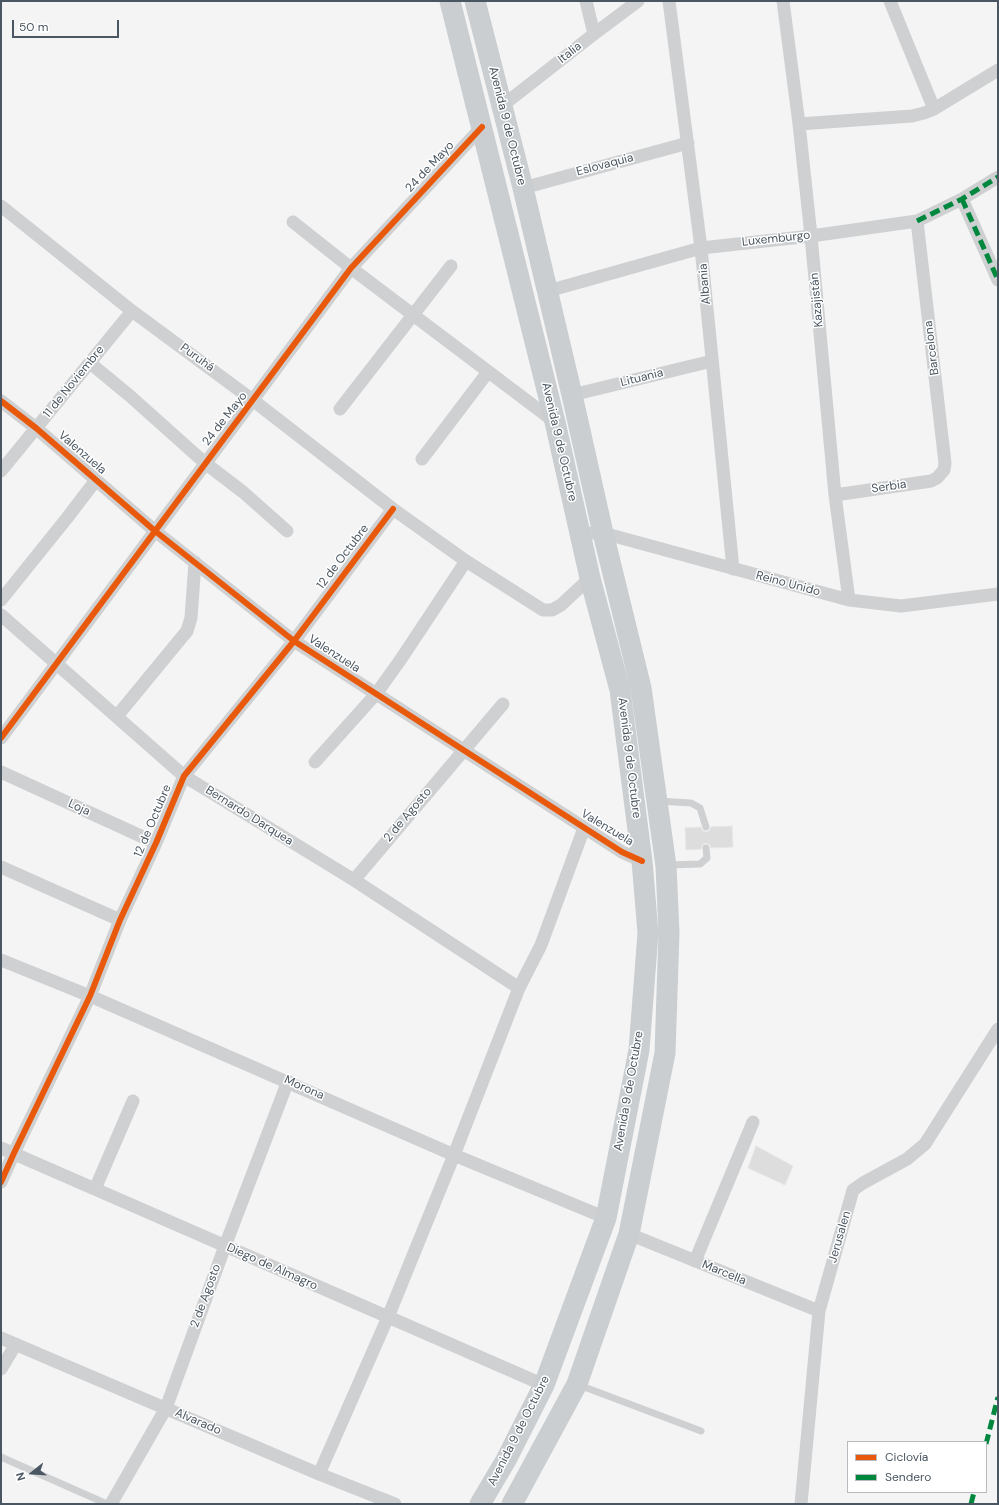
<!DOCTYPE html>
<html>
<head>
<meta charset="utf-8">
<style>
	body { margin:0 }
	#map { position:relative; width:999px; height:1505px; overflow:hidden; background:#f4f4f4; font-family:"DM Sans",sans-serif }
	canvas { display:block }
	.frame { position:absolute; inset:0; border:2px solid #4a5661; pointer-events:none }
	.legend { position:absolute; left:847px; top:1441px; width:140px; height:52px; box-sizing:border-box; background:#fff; border:1px solid #b7bbc0; margin:0; padding:5px 7px; list-style:none; font-size:12px; color:#4a5661 }
	.legend li { display:flex; align-items:center; gap:8px; height:20px }
	.legend b { width:20px; border:1px solid #b7bbc0 }
	.north { position:absolute; left:12px; top:1453px; width:40px; height:40px; -webkit-text-stroke:3px #fff; paint-order:stroke; rotate:253deg; font-size:11px; font-weight:700; line-height:16px; text-align:center; color:#4a5661 }
	.north::after { content:''; display:block; margin:auto; width:14px; height:18px; background:#4a5661; clip-path:polygon(50% 0,100% 100%,50% 72%,0 100%) }
	.scale { position:absolute; left:12px; top:20px; width:107px; height:18px; box-sizing:border-box; border:2px solid #4a5661; border-top:0; padding-left:5px; font-size:12px; line-height:14px; white-space:nowrap; color:#4a5661; -webkit-text-stroke:3px #fff; paint-order:stroke }
</style>
</head>
<body>
<div id="map">
<canvas width="999" height="1505"></canvas>
<div class="frame"></div>
<ul class="legend">
<li><b style="height:5px;background:#e8590c"></b>Ciclovía</li>
<li><b style="height:5px;background:#00873e"></b>Sendero</li>
</ul>
<div class="north">N</div>
<div class="scale">50 m</div>
</div>
<script>
const c = document.querySelector('canvas').getContext('2d');
c.lineJoin = 'round';
function fill(path, color) { c.fillStyle = color; c.fill(path, 'evenodd'); }
const toPath = rows => new Path2D(rows.map(r => 'M' + r).join(''));
function strokePath(path, color, width, dash) { c.strokeStyle = color; c.lineWidth = width; c.lineCap = dash ? 'butt' : 'round'; c.setLineDash(dash || []); c.stroke(path); }
function drawText(font, color, halo, rows, align = 'center') {
  c.font = font + ' "DM Sans",sans-serif'; c.lineWidth = 3; c.setLineDash([]); c.textBaseline = 'middle'; c.strokeStyle = halo; c.fillStyle = color; for (const [text, x, y, turn = 0] of rows) {
    c.save(); c.translate(x, y); c.rotate((+turn || 0) * Math.PI / 180); c.textAlign = isNaN(turn) ? turn : align; if (halo) c.strokeText(text, 0, 0); c.fillText(text, 0, 0); c.restore();
  }
}
const building = toPath([
	[732,826,733,847,711,848,710,845,706,843,703,844,701,849,686,850,685,828,701,827,703,831,707,832,710,830,711,827,732,826],
	[756,1146,793,1166,785,1185,748,1168,756,1146]
]);
fill(building, '#ddddde');
strokePath(building, '#e5e6e7', 1);
strokePath(toPath([
	[658,801,691,803,700,808,706,827],
	[668,865,700,864,707,858,706,848],
	[579,1385,701,1431],
	[1,1457,107,1504]
]), '#ced0d2', 7);
strokePath(toPath([
	[586,1,594,34],
	[669,1,701,248,733,569],
	[783,1,799,124,811,236,835,495,849,600],
	[890,1,934,109],
	[502,106,594,34,638,1],
	[799,124,912,116,924,113,934,109,998,70],
	[523,188,688,143],
	[962,199,998,280],
	[1,206,132,311,254,401,393,509,466,561,543,610,552,610,561,605,590,578],
	[293,222,351,268,555,422],
	[548,291,701,248,811,236,917,221,962,199,998,177],
	[90,363,130,396,205,463,243,492,287,531],
	[572,395,712,361],
	[1,401,36,428,155,531,294,641,622,852,642,861],
	[340,409,451,266],
	[422,459,488,372],
	[1,471,132,311],
	[835,495,931,481,937,478,944,470,945,463,917,221],
	[581,533,603,533,849,600,901,606,998,594],
	[1,600,67,518,96,480],
	[1,615,184,776,354,880,519,988],
	[117,716,187,631,191,618,195,562],
	[1,738,351,268,482,127],
	[315,762,376,694,401,659,466,561],
	[1,772,156,843],
	[1,867,120,920],
	[354,880,503,704],
	[1,960,90,996,454,1155,606,1218],
	[1,1148,544,1385],
	[1,1182,14,1153,90,996,120,920,156,843,184,776,294,641,393,509],
	[95,1189,133,1101],
	[629,1234,819,1311],
	[695,1261,753,1122],
	[1,1338,319,1474,395,1504],
	[1,1369,16,1344],
	[319,1474,388,1317,454,1155,519,988,541,945,584,828],
	[111,1504,166,1408,225,1246,288,1081],
	[801,1504,819,1311,853,1190,863,1183,907,1159,925,1144,998,1029]
]), '#ced0d2', 13);
strokePath(toPath([
	[450,1,555,422,590,578,620,690,642,861,648,933,639,1050,606,1218,544,1385,506,1460,480,1504],
	[475,1,523,188,572,395,603,533,641,688,666,866,669,933,665,1053,629,1234,577,1384,512,1504]
]), '#caced1', 21);
strokePath(toPath([
	[962,199,998,280],
	[917,221,962,199,998,177],
	[986,1444,998,1397],
	[971,1504,974,1492]
]), '#00873e', 5, [10, 5]);
strokePath(toPath([
	[1,401,36,428,155,531,294,641,622,852,642,861],
	[1,738,351,268,482,127],
	[1,1182,14,1153,90,996,120,920,156,843,184,776,294,641,393,509]
]), '#e8590c', 6);
drawText('12px', '#4a5661', '#fff', [
	["Italia",570,53,-38],
	["Avenida 9 de Octubre",507,126,76],
	["Eslovaquia",605,165,-15],
	["24 de Mayo",430,167,-47],
	["Luxemburgo",776,239,-6],
	["Albania",705,284,-95],
	["Kazajistán",817,300,-95],
	["Barcelona",932,348,-97],
	["Puruhá",197,358,36],
	["Lituania",642,378,-14],
	["11 de Noviembre",74,382,-51],
	["24 de Mayo",225,419,-52],
	["Avenida 9 de Octubre",559,442,77],
	["Valenzuela",82,453,41],
	["Serbia",889,487,-8],
	["12 de Octubre",343,557,-53],
	["Reino Unido",788,584,15],
	["Valenzuela",334,654,33],
	["Avenida 9 de Octubre",629,758,83],
	["Loja",79,808,25],
	["2 de Agosto",408,815,-50],
	["Bernardo Darquea",249,816,32],
	["12 de Octubre",153,821,-67],
	["Valenzuela",607,828,31],
	["Morona",304,1088,24],
	["Avenida 9 de Octubre",629,1091,-80],
	["Jerusalen",840,1237,-74],
	["Diego de Almagro",272,1267,24],
	["Marcella",724,1273,22],
	["2 de Agosto",206,1296,-70],
	["Alvarado",198,1422,23],
	["Avenida 9 de Octubre",519,1431,-63]
]);
</script>
</body>
</html>
